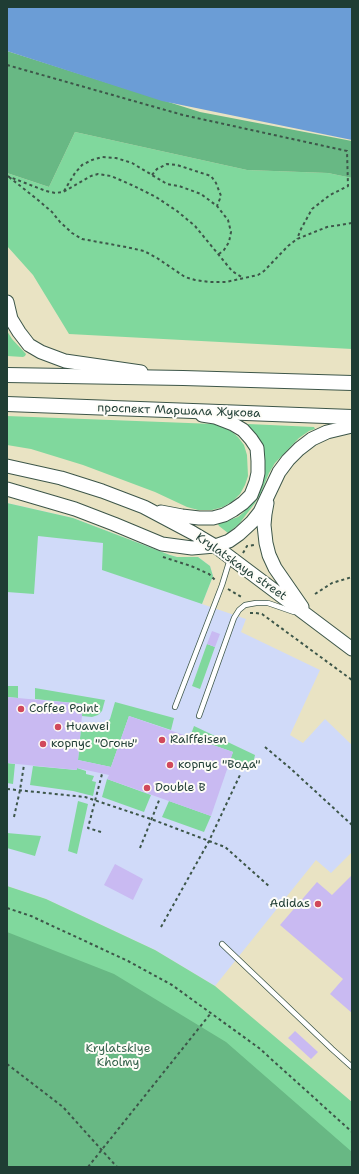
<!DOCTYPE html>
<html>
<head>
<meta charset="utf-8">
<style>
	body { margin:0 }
	#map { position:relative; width:359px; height:1174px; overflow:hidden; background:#e9e3c3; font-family:"Shantell Sans",sans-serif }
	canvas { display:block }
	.frame { position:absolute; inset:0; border:8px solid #1f3d34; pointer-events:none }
</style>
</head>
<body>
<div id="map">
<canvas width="359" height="1174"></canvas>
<div class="frame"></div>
</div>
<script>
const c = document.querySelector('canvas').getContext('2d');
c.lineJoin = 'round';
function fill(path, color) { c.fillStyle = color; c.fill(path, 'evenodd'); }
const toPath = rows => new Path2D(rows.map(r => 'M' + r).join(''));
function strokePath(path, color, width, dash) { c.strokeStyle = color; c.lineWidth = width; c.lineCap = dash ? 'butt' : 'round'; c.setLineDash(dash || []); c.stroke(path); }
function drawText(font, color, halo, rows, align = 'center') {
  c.font = font + ' "Shantell Sans",sans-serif'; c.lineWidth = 4; c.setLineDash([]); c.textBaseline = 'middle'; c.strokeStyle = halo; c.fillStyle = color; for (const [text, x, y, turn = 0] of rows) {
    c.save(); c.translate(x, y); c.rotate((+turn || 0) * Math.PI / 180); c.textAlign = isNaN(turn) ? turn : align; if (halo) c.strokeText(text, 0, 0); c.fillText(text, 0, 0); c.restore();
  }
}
fill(toPath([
	[7,503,73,518,170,555,177,557,198,557,210,566,213,576,202,604,246,619,241,632,320,670,290,735,303,743,325,719,352,745,352,852,331,873,316,860,215,986,155,950,46,899,7,886]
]), '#d0daf9');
fill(toPath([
	[75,132,247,170,328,173,352,178,352,349,69,334,33,275,7,246,7,173,49,187],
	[7,331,12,339,26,354,25,356,23,357,7,356],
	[7,416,214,424,231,431,238,437,244,445,247,455,248,476,245,485,240,494,233,501,223,507,212,510,198,510,187,507,155,492,83,465,31,449,7,445],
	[248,424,314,427,315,429,309,431,299,438,275,463,269,473,260,495,255,503,239,524,228,533,219,526,218,524,238,517,244,512,257,493],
	[7,503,73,518,170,555,177,557,198,557,210,566,213,576,202,604,102,570,103,543,38,536,34,594,7,592],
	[207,644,215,647,200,689,192,686],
	[7,686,18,686,18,698,7,697],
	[35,688,105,700,102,711,98,715,92,717,82,716,83,704,35,699],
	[115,702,174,718,171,730,129,716,111,767,78,760,81,728,92,729,102,727,110,719],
	[194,726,255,755,253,764,249,768,242,767,229,763,233,752,190,737],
	[7,763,15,764,13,784,7,783],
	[33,766,76,770,77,768,86,771,86,774,94,776,92,781,96,782,93,796,73,791,30,785],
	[107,779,151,795,144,812,102,797],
	[78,801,88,804,77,854,68,851],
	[169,801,211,816,204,832,162,817],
	[7,833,41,836,35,856,7,848],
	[7,886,46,899,155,950,215,986,352,1102,352,1167,7,1167]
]), '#80d89d');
fill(toPath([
	[7,51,200,112,352,141,352,178,328,173,247,170,75,132,49,187,7,173],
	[7,932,114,974,226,1042,352,1152,352,1167,7,1167]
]), '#68b884');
fill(toPath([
	[7,7,352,7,352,140,162,101,7,51]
]), '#6b9dd6');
fill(toPath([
	[212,631,220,634,215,647,207,644],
	[7,697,83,704,78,760,111,767,129,716,233,752,211,816,107,779,109,775,77,768,77,770,7,763],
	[115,864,143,879,133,900,104,885],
	[352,875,352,1013,330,994,343,979,280,925,317,882,332,895],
	[295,1031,318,1052,311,1059,288,1038]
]), '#c9baf2');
const service = toPath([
	[175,707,222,585,230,559],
	[199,716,234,618,239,610,245,605,256,603,268,603,294,612],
	[222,944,332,1049,352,1067]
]);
const secondary = toPath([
	[7,302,11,319,19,332,29,345,41,352,65,361,141,372],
	[7,466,61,478,102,491,144,507,193,533,215,546,352,649],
	[7,489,75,509,114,524,162,544,192,548,215,546,229,541,239,534,252,522,260,512,279,472,288,460,299,449,312,439,327,432,352,426],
	[267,503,265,514,264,525,266,543,269,555,275,568,302,607],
	[161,512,182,516,199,518,213,518,224,515,233,510,243,503,251,495,256,482,258,473,258,461,257,448,251,439,243,430,233,424,215,417,202,415]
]);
const primary = toPath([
	[7,375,183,378,352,383],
	[7,404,352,417]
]);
strokePath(service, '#3d5649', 6);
strokePath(secondary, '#3d5649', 15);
strokePath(primary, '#3d5649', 16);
strokePath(toPath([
	[7,65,183,115,347,151,348,186,330,195,312,209,301,229,297,239],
	[152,175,157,169,167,164,177,165,211,176,216,183,221,196,217,206],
	[7,176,46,191,55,193,63,192,91,176,98,174,111,176,134,186,156,197,177,211,195,226,232,271,243,278],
	[9,177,38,200,52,212,60,222,72,233,82,239,126,247,144,251,157,258,185,277,195,280,209,282,226,282,258,275,264,271,288,246,297,239,327,227,352,223],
	[64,191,75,173,82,165,92,160,102,157,116,158,132,163,167,184,179,186,201,194,217,206,228,220,231,232,229,242,224,250,219,254],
	[243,553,247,546,254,545],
	[163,557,191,566,209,574,216,581],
	[228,589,243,598],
	[315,594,332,583,352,577],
	[250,613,256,613,262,614,352,680],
	[265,747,290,768,352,825],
	[7,789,85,797,151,819,209,841,225,847,270,887],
	[14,817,20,790,24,765],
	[101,832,88,828,102,774],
	[140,848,160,798],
	[7,908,31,916,128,961,172,985,259,1048,352,1132],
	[161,927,209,841,240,775],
	[7,1064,63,1107,117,1167],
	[88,1167,211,1013]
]), '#3d5649', 2, [3, 3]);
strokePath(service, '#fff', 4.5);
strokePath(secondary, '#fff', 13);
strokePath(primary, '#fff', 14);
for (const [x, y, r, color] of [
	[21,709,4,"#d1495b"],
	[58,727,4,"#d1495b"],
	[162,740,4,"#d1495b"],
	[43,744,4,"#d1495b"],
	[170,765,4,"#d1495b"],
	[147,788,4,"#d1495b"],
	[318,904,4,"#d1495b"]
]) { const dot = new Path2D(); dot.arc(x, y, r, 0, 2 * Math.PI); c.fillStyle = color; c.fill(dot); strokePath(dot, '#fdfcf7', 1.5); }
drawText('12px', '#1f3d34', '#fdfcf7', [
	["проспект Маршала Жукова",179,411,2],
	["Krylatskaya street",241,567,35]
]);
drawText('12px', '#1f3d34', '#fdfcf7', [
	["Coffee Point",29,709],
	["Huawei",66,727],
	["Raiffeisen",170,740],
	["корпус \"Огонь\"",51,744],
	["корпус \"Вода\"",178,765],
	["Double B",155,788],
	["Adidas",310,904,"right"]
], 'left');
drawText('12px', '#37644e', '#fdfcf7', [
	["Krylatskiye",118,1049],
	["Kholmy",118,1063]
]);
</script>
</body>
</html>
